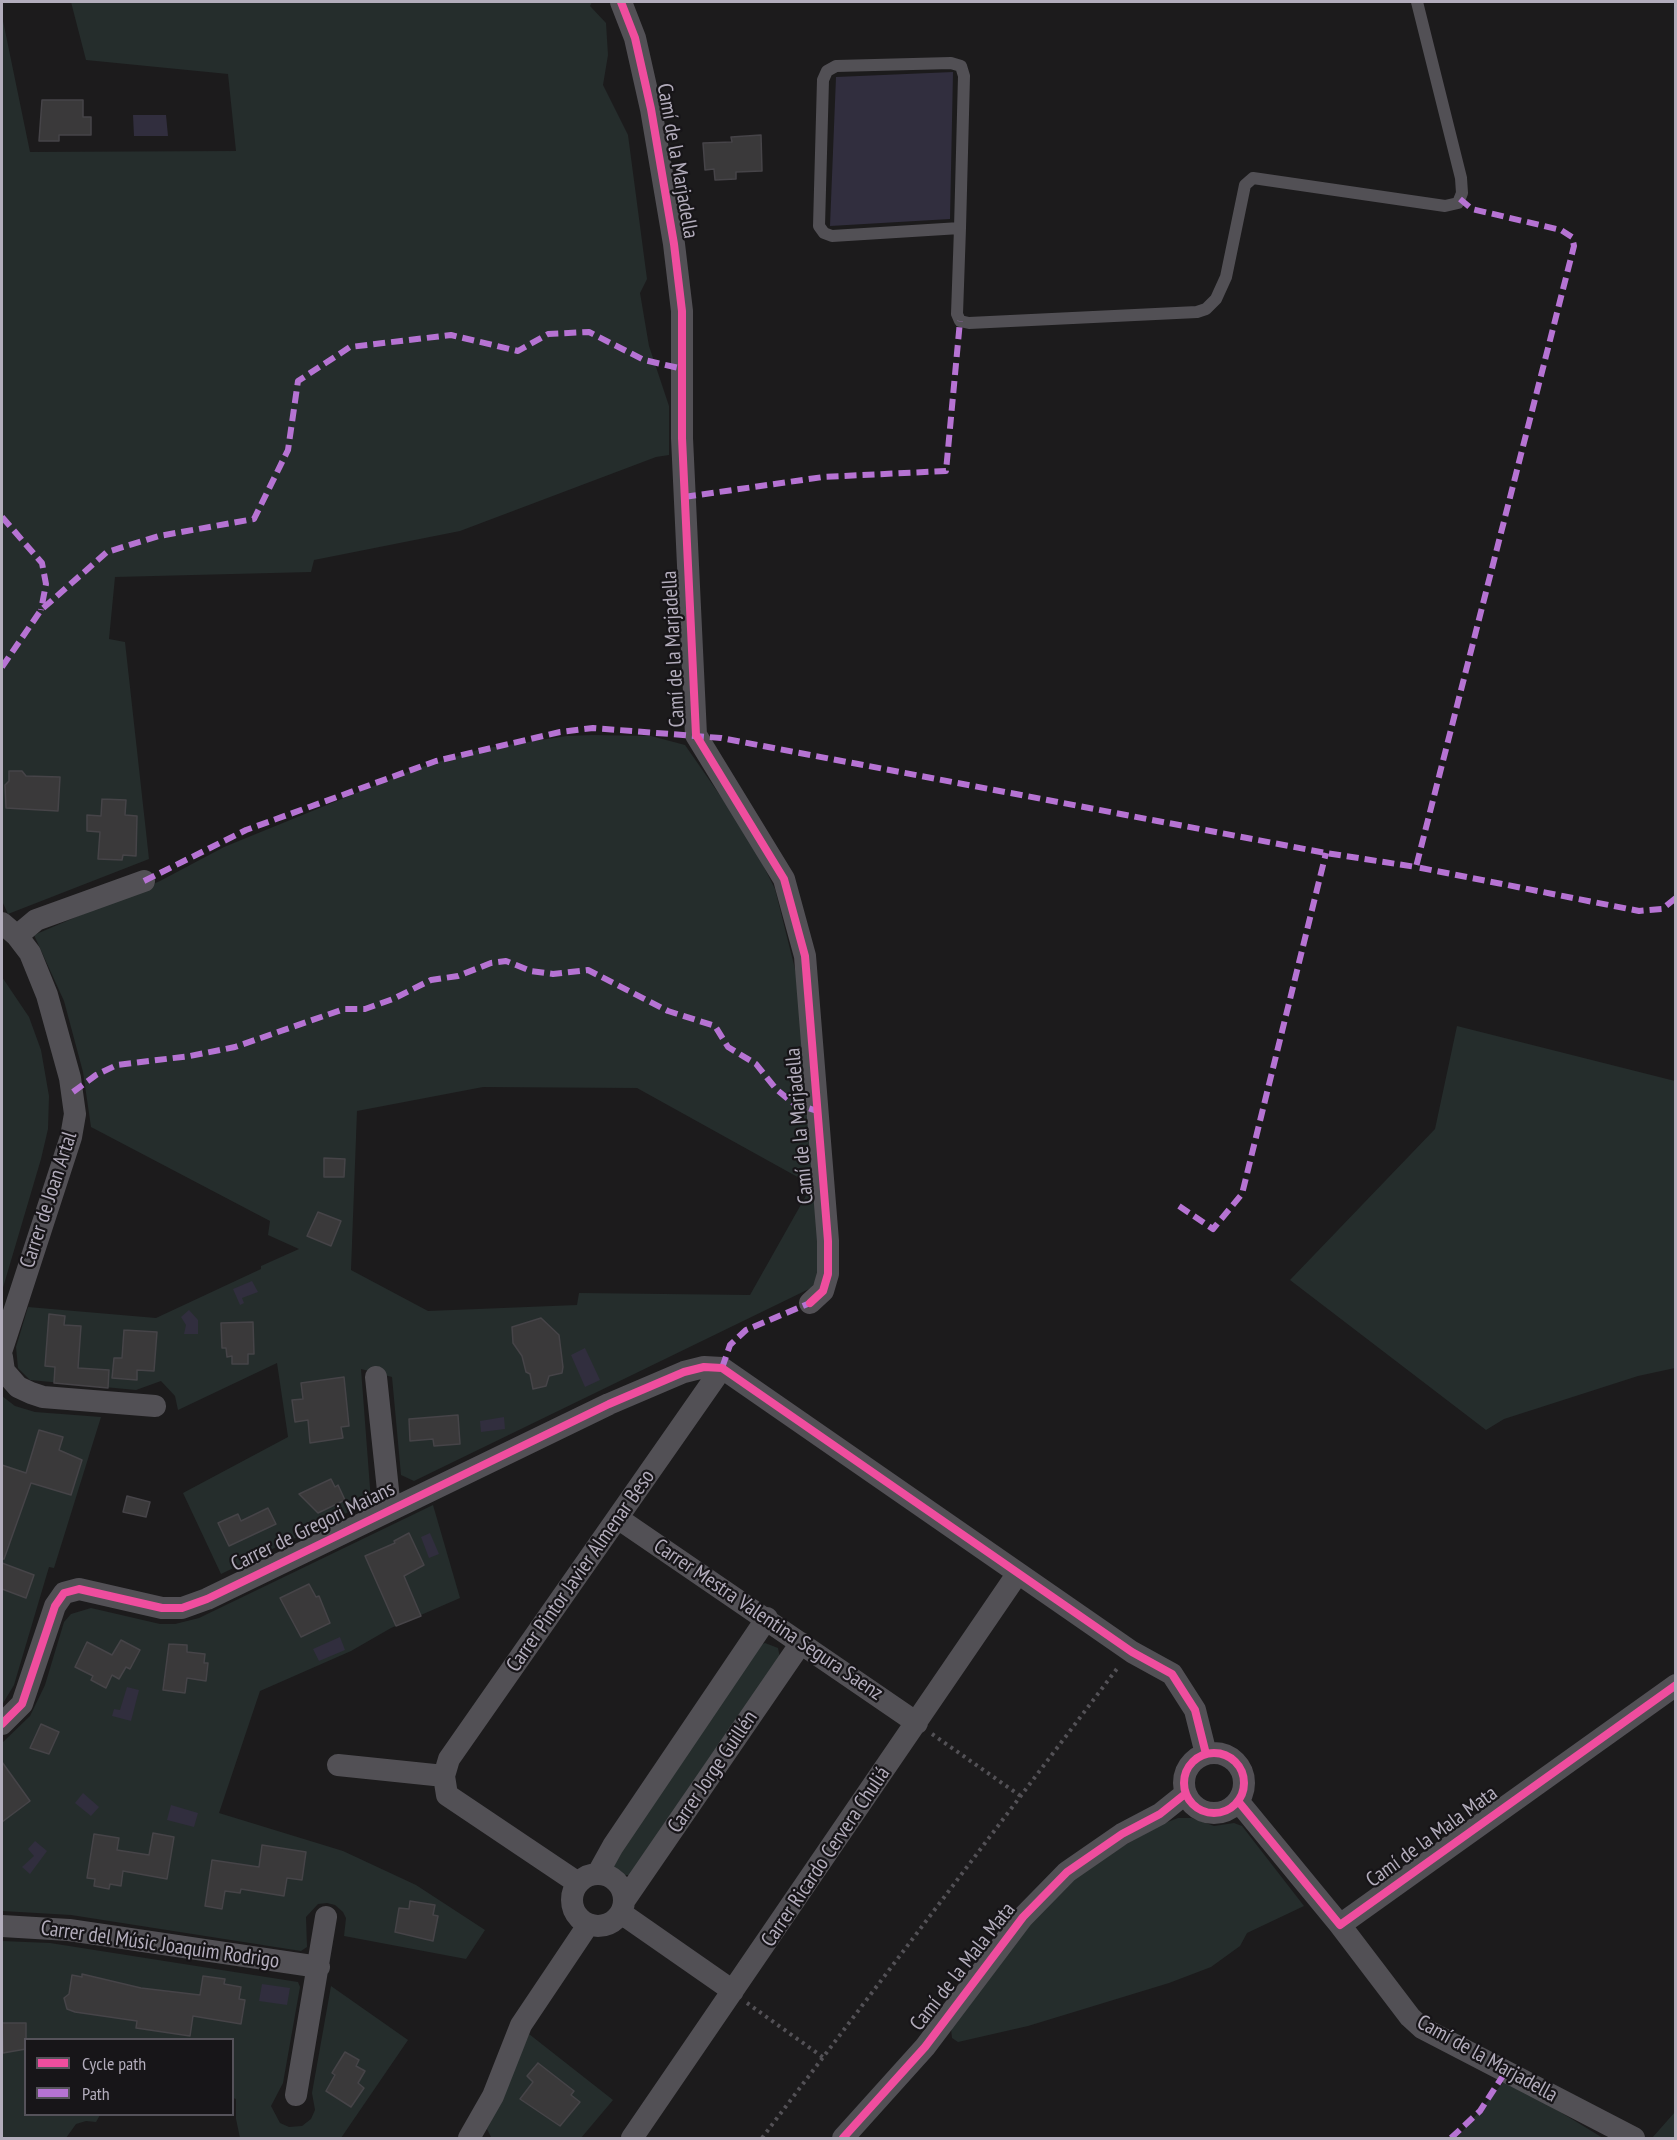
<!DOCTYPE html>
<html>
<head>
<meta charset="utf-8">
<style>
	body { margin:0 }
	#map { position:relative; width:1677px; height:2140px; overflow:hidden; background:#1c1b1c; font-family:"PT Sans Narrow",sans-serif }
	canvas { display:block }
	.frame { position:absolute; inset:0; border:3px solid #b3adbc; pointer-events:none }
	.legend { position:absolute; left:24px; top:2038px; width:210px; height:78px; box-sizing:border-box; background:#171518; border:2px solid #55525a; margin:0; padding:8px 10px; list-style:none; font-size:18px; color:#b3adbc }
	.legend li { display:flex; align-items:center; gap:12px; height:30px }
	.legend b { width:30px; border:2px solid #55525a }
</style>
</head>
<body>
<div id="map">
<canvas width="1677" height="2140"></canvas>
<div class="frame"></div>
<ul class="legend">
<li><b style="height:8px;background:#ef4d9e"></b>Cycle path</li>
<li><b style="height:8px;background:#b673d3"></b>Path</li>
</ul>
</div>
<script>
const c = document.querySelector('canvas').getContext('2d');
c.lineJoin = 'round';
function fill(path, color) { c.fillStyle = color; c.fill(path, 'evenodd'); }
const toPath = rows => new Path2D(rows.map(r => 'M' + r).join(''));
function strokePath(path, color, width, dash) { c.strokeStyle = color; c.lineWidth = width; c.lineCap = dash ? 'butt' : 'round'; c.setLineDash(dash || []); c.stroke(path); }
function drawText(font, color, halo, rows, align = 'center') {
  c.font = font + ' "PT Sans Narrow",sans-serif'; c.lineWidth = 4.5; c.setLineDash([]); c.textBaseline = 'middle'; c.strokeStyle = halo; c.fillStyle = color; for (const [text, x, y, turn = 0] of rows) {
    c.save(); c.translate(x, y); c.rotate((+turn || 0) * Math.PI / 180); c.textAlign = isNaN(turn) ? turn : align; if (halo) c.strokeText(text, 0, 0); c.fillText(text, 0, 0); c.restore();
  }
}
fill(toPath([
	[71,2,592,2,590,6,606,23,608,55,603,85,628,135,647,279,640,293,649,346,669,406,669,455,656,457,460,531,314,560,311,572,115,577,109,639,125,642,149,859,8,914,2,901,2,16,30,152,236,151,228,74,86,60],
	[592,735,651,736,685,745,749,837,775,889,796,973,821,1243,817,1279,811,1288,414,1481,401,1475,392,1377,361,1369,371,1501,221,1574,183,1493,288,1437,277,1363,178,1410,175,1396,161,1381,136,1390,30,1380,18,1368,16,1347,28,1307,156,1318,261,1269,261,1266,299,1249,268,1235,270,1221,91,1127,83,1072,64,1001,34,935,160,881,224,847,415,769,481,749,567,736],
	[483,1087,637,1088,812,1185,750,1295,579,1293,577,1305,428,1311,351,1270,357,1111],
	[2,977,29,1017,41,1050,49,1096,48,1129,41,1159,2,1291],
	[1457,1026,1675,1081,1675,1368,1638,1376,1504,1419,1486,1430,1290,1280,1435,1129],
	[2,1396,15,1406,35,1412,101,1417,54,1568,49,1567,14,1685,2,1705],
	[433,1505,460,1598,391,1628,351,1651,260,1691,219,1813,343,1851,416,1885,485,1930,466,1959,344,1936,346,1918,343,1912,335,1905,327,1903,318,1904,306,1917,307,1947,301,1951,71,1915,2,1911,2,1743,30,1716,45,1685,64,1622,71,1614,91,1608,160,1624,175,1624,199,1618],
	[765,1643,778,1648,780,1658,631,1875,617,1875,611,1867,760,1645],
	[1178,1818,1192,1818,1214,1826,1234,1823,1242,1826,1304,1906,1247,1933,1240,1946,1211,1967,1169,1983,1028,2026,958,2042,952,2038,951,2029,1036,1916,1090,1865,1160,1825],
	[2,1941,50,1943,298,1982,300,1987,283,2083,271,2106,280,2123,289,2127,302,2126,311,2119,315,2110,312,2093,331,1986,408,2040,341,2138,240,2138,236,2119,236,2099,233,2098,232,2040,26,2040,26,2114,100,2115,96,2122,86,2121,76,2124,66,2138,2,2138],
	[529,2034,613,2100,581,2138,491,2137,487,2129],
	[1506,2079,1603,2138,1457,2138],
	[1675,2112,1675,2138,1652,2138]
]), '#252d2c');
fill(toPath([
	[953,72,950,219,830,226,836,77],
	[133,115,166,115,168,136,134,136],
	[252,1281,258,1292,242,1298,244,1303,240,1305,233,1289],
	[189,1310,198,1320,198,1334,184,1334,186,1325,181,1317],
	[585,1348,600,1380,585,1387,571,1355],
	[504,1417,505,1429,481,1432,480,1421],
	[430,1533,439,1554,429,1558,421,1537],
	[340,1637,345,1650,319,1661,313,1649],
	[127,1687,139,1690,131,1721,112,1716,114,1709,120,1710],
	[83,1793,99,1807,91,1816,75,1803],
	[171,1805,198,1813,194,1827,167,1820],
	[35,1841,47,1851,30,1874,22,1867,34,1856,28,1849],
	[262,1984,290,1988,287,2005,259,2001]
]), '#312e3e');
const building = toPath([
	[42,100,83,100,83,117,91,117,91,135,59,135,59,141,39,141,42,100],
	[761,135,762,171,736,172,736,179,715,180,714,169,705,170,703,143,732,142,731,137,761,135],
	[9,771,22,771,26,776,60,777,58,811,6,808,5,785,9,781,9,771],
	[102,799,126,800,125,815,137,816,136,856,123,855,122,860,98,859,100,832,87,831,87,815,101,816,102,799],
	[324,1158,345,1159,344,1177,324,1177,324,1158],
	[318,1212,341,1221,331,1246,307,1236,318,1212],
	[49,1314,65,1316,64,1325,81,1326,78,1368,109,1370,108,1388,54,1383,55,1367,45,1366,49,1314],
	[541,1318,559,1335,563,1367,562,1373,549,1376,546,1386,533,1389,530,1374,526,1372,522,1356,513,1343,512,1327,541,1318],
	[253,1322,254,1354,248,1354,248,1364,232,1364,232,1356,227,1357,226,1348,222,1348,221,1323,253,1322],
	[124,1330,157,1332,154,1371,137,1370,137,1380,112,1378,114,1358,122,1358,124,1330],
	[344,1377,349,1426,341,1427,343,1438,310,1443,308,1420,295,1422,292,1400,303,1399,301,1383,344,1377],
	[458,1415,460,1444,434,1446,433,1439,410,1441,409,1419,458,1415],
	[39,1430,63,1437,59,1450,82,1460,71,1495,31,1483,4,1559,2,1559,2,1465,26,1473,39,1430],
	[331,1479,335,1487,338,1485,345,1500,318,1513,299,1494,331,1479],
	[127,1496,150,1502,146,1517,123,1512,127,1496],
	[268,1508,276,1524,229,1546,218,1523,238,1514,241,1521,268,1508],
	[409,1533,424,1565,404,1576,421,1616,396,1626,365,1556,395,1543,394,1541,409,1533],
	[2,1563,34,1575,26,1598,2,1589,2,1563],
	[309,1584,316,1597,319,1596,330,1623,301,1637,280,1598,309,1584],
	[121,1640,140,1650,130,1669,126,1667,119,1679,112,1675,106,1688,91,1680,93,1676,75,1667,87,1642,112,1655,121,1640],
	[169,1644,187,1645,187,1652,205,1654,204,1663,208,1663,206,1681,187,1678,185,1693,163,1690,169,1644],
	[41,1724,59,1732,49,1754,30,1748,41,1724],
	[2,1762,30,1801,2,1822,2,1762],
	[153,1833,174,1837,167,1879,123,1871,121,1886,110,1884,109,1889,94,1886,95,1879,87,1878,94,1834,119,1838,117,1850,149,1855,153,1833],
	[262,1845,306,1852,302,1880,287,1878,284,1896,241,1889,240,1893,225,1891,222,1909,205,1906,212,1860,259,1867,262,1845],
	[410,1901,435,1905,433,1915,438,1916,433,1941,395,1932,399,1908,409,1909,410,1901],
	[82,1974,141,1988,200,1995,203,1976,225,1979,224,1984,241,1987,239,1999,245,2000,241,2024,193,2016,190,2036,136,2028,137,2021,75,2012,67,2009,64,1998,69,1994,72,1975,82,1977,82,1974],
	[2,2023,26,2023,26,2049,3,2053,2,2023],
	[345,2052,359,2060,356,2066,365,2071,358,2083,364,2088,351,2107,326,2091,335,2075,332,2073,345,2052],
	[538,2063,574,2091,571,2095,580,2102,560,2126,520,2099,533,2082,527,2076,538,2063]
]);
fill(building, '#3a393a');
strokePath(building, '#464448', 1.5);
strokePath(toPath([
	[932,1734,1022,1797],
	[747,2003,824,2058],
	[762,2138,1119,1666]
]), '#535156', 4, [3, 4.5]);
strokePath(toPath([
	[960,228,832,236,824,233,819,226,823,80,827,71,836,66,951,63,961,66,964,76,960,228,957,314,960,321,969,323,1197,312,1206,309,1216,299,1226,277,1245,185,1253,178,1445,206,1458,203,1462,193,1461,178,1417,2]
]), '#525055', 12);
strokePath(toPath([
	[621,2,635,38,651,109,674,244,682,311,682,438,696,735,784,879,805,956,828,1241,828,1274,823,1291,810,1303],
	[2,923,17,936,30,953,47,995,70,1078,75,1114,71,1137,2,1349],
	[17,936,36,920,144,881],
	[2,1357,4,1371,18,1387,31,1393,43,1397,155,1406],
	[376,1377,390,1509],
	[619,1519,917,1723],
	[2,1724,22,1704,55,1606,64,1593,79,1589,162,1608,182,1608,207,1599,609,1404,684,1372,704,1367,722,1368,1132,1652,1172,1674,1195,1710,1206,1754],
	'1184 1783a30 30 0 1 1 60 0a30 30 0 1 1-60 0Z',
	[338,1765,444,1776],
	[1238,1801,1340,1925,1676,1685],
	[598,1873,613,1846,767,1618],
	'572 1900a26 26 0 1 1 52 0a26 26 0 1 1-52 0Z',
	[578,1883,447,1795,444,1776,449,1759,722,1368],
	[624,1901,801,1643],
	[621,1913,733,1991],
	[1340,1925,1410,2017,1422,2028,1634,2138],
	[2,1926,69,1930,319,1967],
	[296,2095,326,1917],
	[469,2138,493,2096,521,2025,588,1925],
	[632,2138,1018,1573],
	[843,2138,925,2047,1023,1917,1067,1872,1122,1834,1160,1814,1185,1794]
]), '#525055', 22);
strokePath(toPath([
	[1460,199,1472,209,1561,230,1572,237,1574,246,1416,867,1639,911,1662,909,1676,898],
	[684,497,823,477,946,471,960,321],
	[2,517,42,563,46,584,41,610],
	[2,667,41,610,107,552,159,536,254,519,288,450,298,381,350,347,451,335,518,351,548,334,589,332,644,360,683,369],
	[144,881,246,830,436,761,560,732,593,728,721,738,1326,853,1416,867],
	[73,1092,96,1075,117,1065,190,1056,235,1047,344,1009,365,1009,393,999,431,980,458,976,491,963,506,961,531,971,553,974,588,970,668,1011,715,1026,728,1047,756,1064,776,1089,793,1103,817,1111],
	[1179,1206,1213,1229,1242,1194,1326,853],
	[722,1368,730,1345,746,1330,810,1303],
	[1451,2138,1480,2111,1506,2071]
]), '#b673d3', 6, [12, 6]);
strokePath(toPath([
	[621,2,635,38,651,109,674,244,682,311,682,438,696,735,784,879,805,956,828,1241,828,1274,823,1291,810,1303],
	[2,1724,22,1704,55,1606,64,1593,79,1589,162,1608,182,1608,207,1599,609,1404,684,1372,704,1367,722,1368,1132,1652,1172,1674,1195,1710,1206,1754],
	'1184 1783a30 30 0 1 1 60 0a30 30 0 1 1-60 0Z',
	[1238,1801,1340,1925,1676,1685],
	[843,2138,925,2047,1023,1917,1067,1872,1122,1834,1160,1814,1185,1794]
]), '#ef4d9e', 8);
drawText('21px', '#b3adbc', '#171518', [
	["Camí de la Marjadella",677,161,80],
	["Camí de la Marjadella",674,649,-93],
	["Camí de la Marjadella",800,1126,-95],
	["Carrer de Joan Artal",49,1200,-72],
	["Carrer de Gregori Maians",313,1527,-26],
	["Carrer Pintor Javier Almenar Beso",581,1571,-55],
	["Carrer Mestra Valentina Segura Saenz",768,1620,34],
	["Carrer Jorge Guillén",713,1772,-56],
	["Camí de la Mala Mata",1432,1837,-36],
	["Carrer Ricardo Cervera Chuliá",826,1857,-56],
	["Carrer del Músic Joaquim Rodrigo",160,1945,8],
	["Camí de la Mala Mata",963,1967,-52],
	["Camí de la Marjadella",1487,2059,29]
]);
</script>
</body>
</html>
